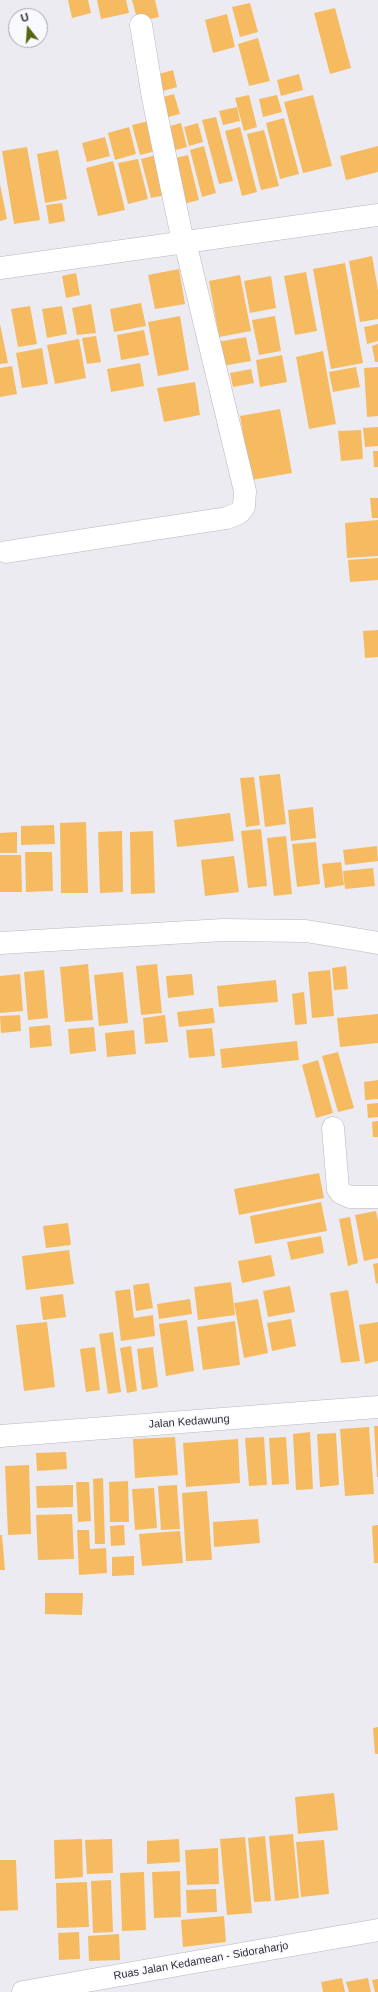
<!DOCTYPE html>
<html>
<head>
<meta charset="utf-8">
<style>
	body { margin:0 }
	#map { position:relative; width:378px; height:1992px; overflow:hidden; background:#ebebf1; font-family:Helvetica,sans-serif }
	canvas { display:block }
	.north { position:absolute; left:8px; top:8px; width:40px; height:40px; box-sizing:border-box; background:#f8f8ff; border:1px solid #a8a8ad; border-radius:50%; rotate:343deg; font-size:11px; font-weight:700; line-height:16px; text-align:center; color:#303033 }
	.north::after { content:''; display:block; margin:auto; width:14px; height:18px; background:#55660f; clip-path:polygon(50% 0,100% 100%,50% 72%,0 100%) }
</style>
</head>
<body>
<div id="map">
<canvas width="378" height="1992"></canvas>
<div class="north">U</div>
</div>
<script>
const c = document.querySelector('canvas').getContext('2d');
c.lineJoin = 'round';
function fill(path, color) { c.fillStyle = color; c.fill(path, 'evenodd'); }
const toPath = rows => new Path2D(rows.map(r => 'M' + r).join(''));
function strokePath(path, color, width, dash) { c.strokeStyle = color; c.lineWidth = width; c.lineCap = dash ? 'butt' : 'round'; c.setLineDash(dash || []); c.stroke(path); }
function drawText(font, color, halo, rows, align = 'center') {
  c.font = font + ' Helvetica,sans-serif'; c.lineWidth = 3; c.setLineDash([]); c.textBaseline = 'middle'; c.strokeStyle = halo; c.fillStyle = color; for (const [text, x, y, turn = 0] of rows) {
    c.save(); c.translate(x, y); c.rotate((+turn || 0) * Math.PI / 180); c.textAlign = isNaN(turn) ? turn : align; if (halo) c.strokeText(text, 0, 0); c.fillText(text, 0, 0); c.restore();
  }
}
fill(toPath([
	[68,0,88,0,91,13,72,18],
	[97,0,126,0,129,13,101,19],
	[132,0,155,0,159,17,138,22],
	[250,3,258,32,240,37,232,7],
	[335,8,351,68,330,74,314,13],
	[227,14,235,47,213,53,205,20],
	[258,38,270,81,249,86,238,44],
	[173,70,177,87,156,93,152,76],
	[299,74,303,90,281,96,277,80],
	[174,94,180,114,164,118,159,98],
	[249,95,257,127,244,131,235,98],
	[277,95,282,112,263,117,259,99],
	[313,95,332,166,303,173,284,102],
	[237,107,240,121,223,125,219,111],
	[216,117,233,181,219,184,202,120],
	[284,118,299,174,280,179,266,123],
	[153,120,160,150,140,155,132,125],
	[181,123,187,147,168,152,162,128],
	[198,123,203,142,189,146,184,127],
	[129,127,136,154,115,160,108,133],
	[240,127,257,192,242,196,225,131],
	[264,130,279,186,261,190,247,134],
	[105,137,110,156,87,162,82,143],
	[204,146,216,193,202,197,190,150],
	[378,146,378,172,346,180,340,156],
	[27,147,40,220,14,224,2,151],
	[58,150,67,199,45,203,37,154],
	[160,154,170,194,151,198,141,159],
	[188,155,199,200,179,205,167,160],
	[138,159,148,199,128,204,118,163],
	[113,161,125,210,98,216,86,168],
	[0,184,7,219,0,221],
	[62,203,65,221,49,224,46,205],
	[372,256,378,290,378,319,360,322,349,261],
	[345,263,363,363,331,369,313,269],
	[179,269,185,304,155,309,148,275],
	[306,272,317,331,295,335,284,276],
	[76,273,80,295,66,298,62,276],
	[240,275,251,331,219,337,209,281],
	[271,276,276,308,250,313,244,281],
	[141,303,146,326,114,332,110,309],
	[91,304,96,333,77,335,72,308],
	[30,306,37,344,18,347,11,309],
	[62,306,67,334,47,338,42,309],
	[180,316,189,370,158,376,148,322],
	[275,316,281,351,259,355,252,320],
	[0,324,8,363,0,364],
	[378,324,378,341,367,344,364,327],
	[144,330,149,355,121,360,117,335],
	[96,336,101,362,87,364,82,338],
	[246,337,251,361,222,366,217,342],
	[79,339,86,378,55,384,47,345],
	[378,344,378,362,375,362,372,346],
	[42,348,48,384,22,388,16,353],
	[323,351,336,424,309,429,296,357],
	[282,355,287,382,260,387,256,360],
	[140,363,144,386,111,392,107,369],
	[12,366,17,394,0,397,0,368],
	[356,367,360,387,333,392,329,372],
	[378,367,378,416,367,417,364,368],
	[251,369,254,383,233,387,230,373],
	[195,382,200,415,164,422,157,388],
	[280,409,292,473,251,480,240,416],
	[378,427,378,446,365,447,363,428],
	[361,430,363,459,341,461,338,431],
	[373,451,378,451,378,467,374,467],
	[370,498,378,498,378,518,372,518],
	[378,520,378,556,347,558,345,523],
	[378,558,378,580,350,582,348,560],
	[378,630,378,657,365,658,363,631],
	[280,774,286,824,265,827,259,776],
	[254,777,260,825,246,827,240,778],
	[313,807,316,838,291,841,288,810],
	[230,813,234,841,177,847,174,820],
	[86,822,88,893,61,893,60,823],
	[54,825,55,844,21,845,21,826],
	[261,829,267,886,248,888,241,831],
	[122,831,123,892,100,893,98,832],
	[153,831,155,893,131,894,130,832],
	[17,832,17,853,0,853,0,833],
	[286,836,292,894,274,896,267,838],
	[316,842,320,884,297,887,292,844],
	[377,846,378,861,345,865,343,850],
	[25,852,52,852,53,891,26,892],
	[0,855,21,855,22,892,0,892],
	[234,856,239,892,205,896,201,860],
	[341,862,344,885,325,888,322,864],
	[373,868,375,886,345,889,343,871],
	[88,964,93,1020,65,1022,60,967],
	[157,964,162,1013,141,1015,136,966],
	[346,966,348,989,334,990,332,968],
	[44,970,48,1018,28,1020,24,972],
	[330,970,334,1016,312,1018,308,972],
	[123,972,128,1023,99,1026,94,975],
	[20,974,23,1011,0,1013,0,976],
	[192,974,194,995,168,998,166,976],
	[276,980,278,1002,219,1007,217,986],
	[304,992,307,1024,295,1025,292,994],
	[213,1008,215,1023,179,1027,177,1012],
	[378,1014,378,1043,340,1047,337,1018],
	[20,1015,21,1031,1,1033,0,1016],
	[165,1015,168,1042,145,1044,143,1018],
	[50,1025,52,1046,30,1048,29,1027],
	[94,1027,96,1051,70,1054,68,1029],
	[212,1028,215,1056,189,1058,186,1030],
	[134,1030,136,1054,107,1057,105,1033],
	[297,1041,299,1060,222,1068,220,1049],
	[338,1052,354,1108,338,1112,322,1056],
	[318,1060,333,1113,316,1118,302,1065],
	[378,1080,378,1099,365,1100,364,1082],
	[378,1103,378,1117,368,1118,367,1104],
	[378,1121,378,1137,373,1137,372,1122],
	[319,1173,324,1198,239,1215,234,1189],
	[321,1202,327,1231,255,1244,250,1216],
	[376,1211,378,1221,378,1258,364,1261,355,1215],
	[350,1217,358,1263,348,1266,339,1219],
	[68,1223,71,1245,46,1248,43,1226],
	[321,1236,324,1253,291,1260,287,1242],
	[69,1250,74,1284,26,1290,22,1256],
	[271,1255,275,1276,242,1283,238,1261],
	[378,1263,378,1283,376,1284,373,1264],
	[231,1282,235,1315,198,1320,194,1287],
	[149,1283,153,1308,136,1311,133,1285],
	[290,1286,295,1312,268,1317,263,1291],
	[130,1289,134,1318,153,1315,155,1336,121,1341,115,1291],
	[348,1290,360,1361,341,1363,330,1293],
	[63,1294,66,1317,43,1320,40,1297],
	[190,1299,192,1314,159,1319,157,1304],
	[258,1299,268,1353,244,1358,234,1303],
	[291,1319,296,1346,272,1351,267,1323],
	[187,1320,194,1371,166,1376,159,1324],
	[235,1321,240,1365,203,1370,197,1327],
	[47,1322,55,1387,24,1391,16,1325],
	[378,1322,378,1361,365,1364,359,1325],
	[113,1332,121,1392,108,1394,99,1334],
	[131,1346,137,1391,127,1393,120,1348],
	[95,1347,100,1390,86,1392,80,1349],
	[153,1347,158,1387,142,1390,137,1349],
	[374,1426,378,1426,378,1477,377,1477],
	[369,1427,374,1494,345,1496,340,1429],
	[310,1432,313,1489,296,1490,293,1434],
	[336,1433,339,1485,320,1487,317,1434],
	[175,1437,178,1475,135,1478,133,1439],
	[264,1437,267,1485,249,1486,245,1438],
	[286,1437,289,1484,272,1485,269,1438],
	[238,1439,240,1483,186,1487,183,1443],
	[66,1452,67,1469,37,1471,36,1453],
	[29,1465,31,1534,8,1535,5,1466],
	[103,1478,105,1544,95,1544,93,1479],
	[128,1481,129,1522,110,1522,109,1482],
	[76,1482,89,1482,91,1521,78,1522],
	[73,1485,73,1507,37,1508,36,1486],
	[177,1485,180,1529,161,1530,158,1486],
	[154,1488,157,1528,135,1530,132,1489],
	[207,1491,212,1560,186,1561,182,1493],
	[72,1514,74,1559,38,1560,36,1515],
	[258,1519,260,1543,214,1547,213,1522],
	[124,1525,125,1545,111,1546,110,1526],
	[378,1525,378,1563,374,1563,372,1526],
	[77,1530,89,1530,90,1549,106,1548,107,1573,79,1575],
	[180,1531,183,1563,142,1566,139,1534],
	[0,1535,2,1535,5,1570,0,1570],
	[134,1556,134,1575,112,1576,112,1557],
	[45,1593,83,1593,82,1615,45,1614],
	[378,1727,378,1754,375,1754,373,1728],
	[334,1793,338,1830,298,1834,295,1797],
	[293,1834,299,1898,275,1901,269,1836],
	[265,1836,271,1901,254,1902,248,1838],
	[245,1837,252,1913,227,1915,220,1839],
	[82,1839,83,1877,55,1879,54,1840],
	[112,1839,113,1873,87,1874,85,1840],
	[179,1839,180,1862,147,1864,147,1841],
	[324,1840,329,1894,301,1897,296,1842],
	[218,1848,219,1884,187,1885,185,1850],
	[0,1860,16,1860,18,1910,0,1911],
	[180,1871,181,1917,154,1918,152,1872],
	[144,1872,146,1930,122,1931,120,1873],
	[111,1880,113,1932,93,1933,91,1881],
	[87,1882,89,1927,57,1928,56,1883],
	[216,1889,217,1912,187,1913,186,1890],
	[224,1916,226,1942,183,1947,181,1920],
	[79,1932,80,1959,59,1960,58,1933],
	[119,1934,120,1960,89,1961,88,1936],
	[342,1978,345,1992,323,1992,321,1982],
	[368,1978,371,1992,349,1992,346,1982],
	[378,1979,378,1992,375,1992,372,1980]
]), '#f6bb61');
const minor = toPath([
	[141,25,153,98,183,242],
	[0,268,378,215],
	[6,552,227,518,239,513,244,507,245,491,185,242],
	[0,943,223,930,306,931,378,943],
	[333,1128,338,1189,341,1193,350,1197,378,1197],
	[0,1436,378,1407]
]);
const major = toPath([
	[23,1992,378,1930]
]);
strokePath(minor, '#b7b7bd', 23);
strokePath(major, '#b7b7bd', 23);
strokePath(minor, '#fff', 22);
strokePath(major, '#fff', 22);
drawText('11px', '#303033', '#f8f8ff', [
	["Jalan Kedawung",189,1422,-4],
	["Ruas Jalan Kedamean - Sidoraharjo",201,1961,-10]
]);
</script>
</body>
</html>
